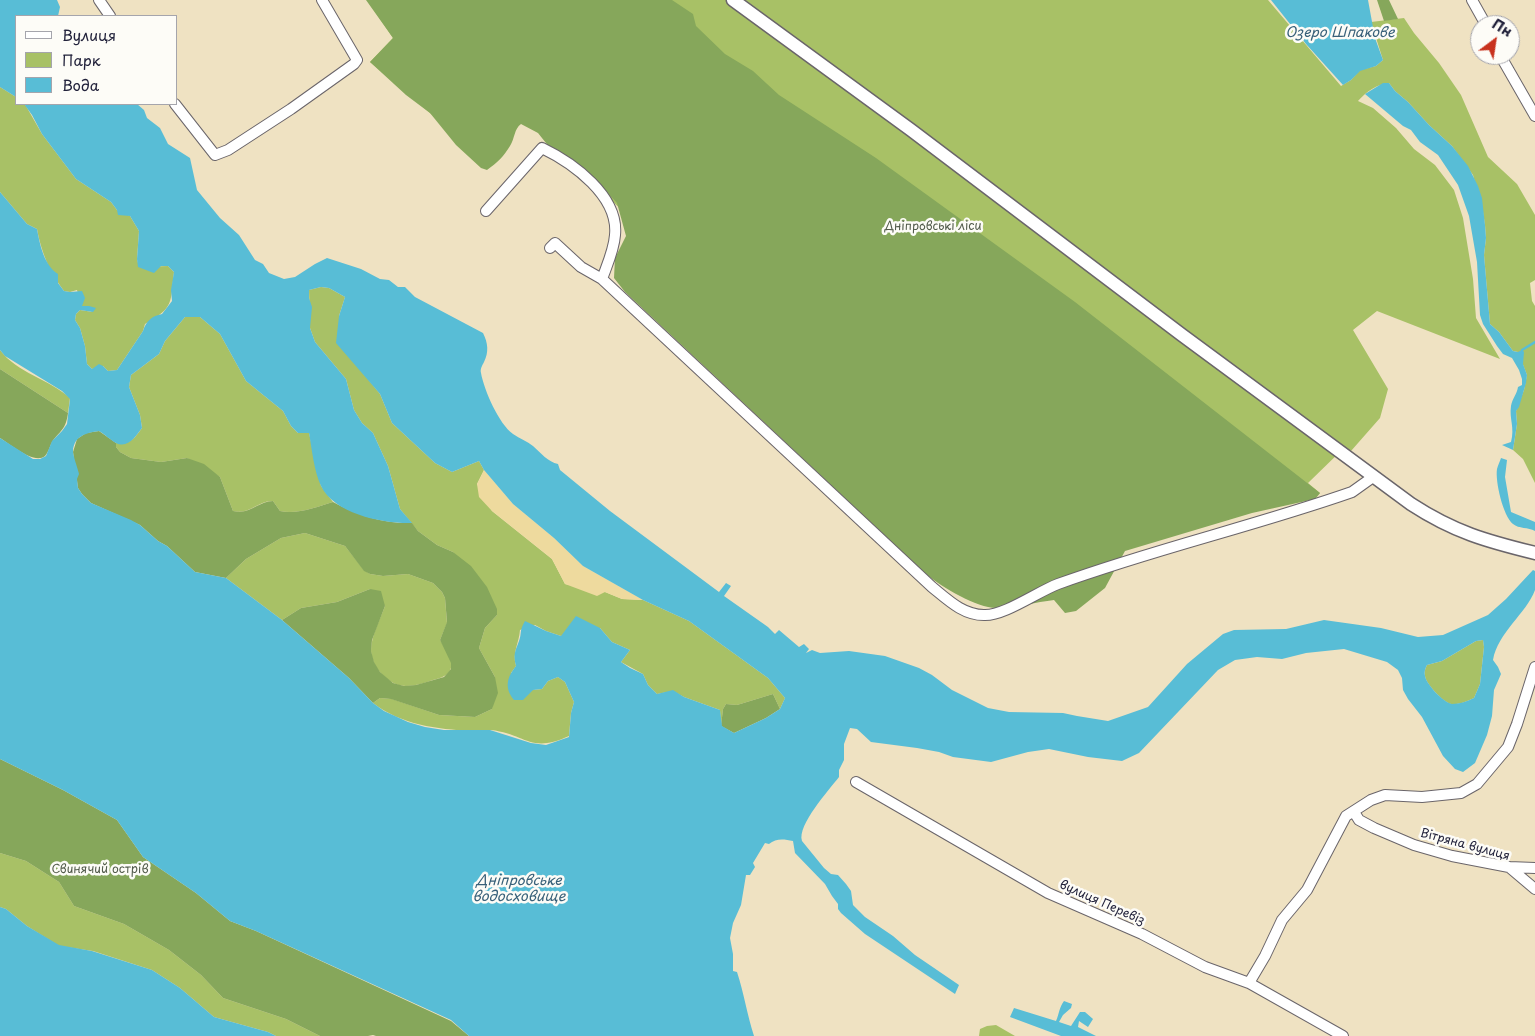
<!DOCTYPE html>
<meta charset="utf-8">
<style>
body{margin:0}
#map{position:relative;width:1535px;height:1036px;overflow:hidden;background:#efe2c2;font-family:"Playpen Sans",sans-serif}
canvas{display:block}
.legend{position:absolute;left:15px;top:15px;width:162px;height:90px;box-sizing:border-box;background:#fdfcf7;border:1px solid #a5a5ac;margin:0;padding:6px 9px;list-style:none;font-size:15px;color:#22223b}
.legend li{display:flex;align-items:center;gap:10px;height:25px}
.legend b{width:25px;border:1px solid #a5a5ac}
.north{position:absolute;left:1470px;top:15px;width:50px;height:50px;box-sizing:border-box;background:#fdfcf7;border:1px solid #a5a5ac;border-radius:50%;rotate:31deg;font-size:14px;font-weight:700;line-height:20px;text-align:center;color:#22223b}
.north::after{content:'';display:block;margin:auto;width:18px;height:22px;background:#c8321e;clip-path:polygon(50% 0,100% 100%,50% 72%,0 100%)}
</style>
<div id="map">
<canvas width="1535" height="1036"></canvas>
<ul class="legend">
<li><b style="height:6px;background:#fff"></b>Вулиця</li>
<li><b style="height:14px;background:#a8c166"></b>Парк</li>
<li><b style="height:14px;background:#58bdd6"></b>Вода</li>
</ul>
<div class="north">Пн</div>
</div>
<script>
const context = document.querySelector('canvas').getContext('2d');
context.lineJoin = 'round';
function paint(path, color) { context.fillStyle = color; context.fill(path, 'evenodd'); }
function strokePath(path, color, width, dash) { context.strokeStyle = color; context.lineWidth = width; context.lineCap = dash ? 'butt' : 'round'; context.setLineDash(dash || []); context.stroke(path); }
function label(font, color, halo, rows, align = 'center') {
  context.font = font + ' "Playpen Sans",sans-serif'; context.lineWidth = 5; context.setLineDash([]); context.textBaseline = 'middle'; context.strokeStyle = halo; context.fillStyle = color; for (const [text, x, y, turn = 0] of rows) {
    context.save(); context.translate(x, y); context.rotate((+turn || 0) * Math.PI / 180); context.textAlign = isNaN(turn) ? turn : align; if (halo) context.strokeText(text, 0, 0); context.fillText(text, 0, 0); context.restore();
  }
}
paint(new Path2D(`
 M367,0H1268L1341,86L1351,80L1360,70L1376,66L1383,60L1371,22L1404,18L1414,33L1439,63L1461,95L1488,157L1517,184L1535,215V280L1530,283L1532,301L1535,306V483L1523,459L1513,450L1517,424L1516,411L1524,390L1527,375L1518,352L1513,351L1499,332L1490,324L1484,255L1486,238L1485,225L1483,212L1473,175L1452,146L1429,125L1408,102L1395,91L1389,83C1377,84 1366,92 1358,101L1373,108L1396,128L1414,149L1435,165L1454,190L1463,218L1473,279L1476,318L1500,359L1377,311L1353,330L1388,389L1380,418L1351,451L1345,447L1308,483L1320,493L1315,499L628,216L522,116L484,159L370,62L393,38Z
 M0,87L16,97V104H24L26,106L42,134L76,179L111,202L117,210L130,216L139,231L137,259L139,267L168,266L174,272C170,303 175,307 145,324L143,331L117,370L108,371L103,366L92,369L87,364L85,346L80,328L75,320L76,314L80,310L93,312L82,307L77,290L70,292L64,291C50,273 41,252 37,229L27,224L0,192Z
 M321,287L329,288L345,297L339,316L363,373L380,394L392,423L435,463L452,472L479,461L484,470L477,484L492,511L552,559L565,584L605,592L622,599L643,600L689,621L768,678L785,698L780,709L773,694L737,705L726,704L723,709L721,726L720,710L684,697L673,691L657,694L648,685L643,674L621,662L630,650L612,642L600,628L561,636L546,631L535,625L520,630C519,644 512,652 516,666L511,673L533,690L542,689L548,681L558,677L565,682L574,702L571,713L569,736C530,754 526,734 491,730C485,730 478,731 472,731C436,729 402,725 373,703L380,698L392,699L439,715L475,717L492,709L495,677L479,648L485,628L497,615L453,552L437,545L418,531L400,509L388,466L373,433L362,423L354,410L346,379L315,342L310,328L309,290Z
 M185,317H200L220,334L246,381L283,411L291,426L298,433H309L321,486L333,502C317,507 296,515 280,511L273,501C258,500 251,515 233,511L220,477L187,458L161,462L131,458L120,452L116,447V443C131,444 134,439 142,428L140,415L129,387L131,375L159,354L165,341Z
 M0,350C17,373 49,379 70,398L68,413L0,369Z
 M305,533L345,546L364,570L370,574L383,576L408,574L433,583L442,592L445,598L447,623L440,640C444,646 454,661 451,668C449,676 440,678 433,680C424,683 415,686 406,686C389,686 372,668 371,651C371,636 380,620 385,606L370,589L337,602L301,608L282,620L226,578L246,559L281,538Z
 M1483,640L1484,647L1480,684L1474,698C1468,701 1459,705 1451,704C1443,702 1426,684 1425,676C1424,672 1425,669 1427,665L1442,661L1476,641Z
 M0,853L26,861L59,882L74,906L124,924L169,950L201,975L223,998L286,1019L320,1036H276L268,1032L214,1017L180,988L152,970L93,951L59,946L27,926L6,909L0,907Z
 M996,1025L1015,1036H979L980,1029L987,1026Z`), '#a8c166');
paint(new Path2D(`
 M366,0H672L693,14L696,26L725,54L753,71L779,95L876,158L1075,302L1320,493L1315,499L1252,513L1125,551L1105,588L1076,611L1065,613L1054,600C1037,602 1013,608 996,608C977,608 942,587 927,575L625,292L614,278L615,258L626,236L617,203L600,185L550,148L538,133L521,124C514,129 515,138 510,146C504,156 497,163 487,170L481,168L456,145L430,113L406,95L370,62L393,38Z
 M1377,0H1389L1398,19L1384,21Z
 M0,369L68,413C66,427 63,429 54,439C50,444 49,452 45,456C34,465 10,444 0,438Z
 M99,431L116,443V447L120,452L131,458L161,462L187,458L204,464L220,477L233,511C251,515 258,501 273,501L280,511C296,515 317,507 333,502C357,515 384,524 412,523L418,531L437,545L453,552L471,566L487,587L497,609V615L485,628L479,648L495,677L498,693L492,709L475,717L439,715L391,699L380,698L373,703L349,678L282,620L301,608L337,602L370,589L381,591L385,606L372,640L371,651L374,662L380,672L393,683L404,686L416,685L444,677L451,669V663L440,640L447,622L445,598L442,592L433,583L408,574L383,576L370,574L364,571L345,546L305,533L281,538L246,559L226,578L195,572L167,546L158,541L140,525L91,503L82,494L78,488L73,452L77,439L86,433Z
 M773,694L780,709L766,718L734,733L721,726L723,709L726,704L737,705Z
 M0,759L63,790L117,820L143,857L196,893L230,921L256,931L451,1021L469,1036H376L373,1035L368,1036H320L286,1019L223,998L201,975L169,950L124,924L74,906L59,882L26,861L0,853Z`), '#86a75b');
paint(new Path2D(`
 M484,470L513,504L554,538L583,566L643,600L622,599L605,592L597,596L565,584L552,559L492,511L479,497L477,484Z`), '#eeda9e');
paint(new Path2D(`
 M0,0H57L60,7L58,16H16V97L0,87Z
 M1271,0H1368L1375,38L1383,60L1376,66L1360,71L1351,80L1343,85L1306,44Z
 M1383,83H1389L1395,91L1408,102L1429,125L1452,146L1468,166L1478,186L1482,198L1485,225L1486,238L1484,255L1490,324L1499,332L1513,351L1518,352L1522,350L1524,352L1523,364L1527,375L1526,383L1519,407L1516,411L1517,424L1513,450L1502,445L1511,442C1515,427 1509,419 1511,406C1512,399 1517,394 1518,387L1522,385V379L1519,370L1512,358L1503,354L1497,346L1483,324L1480,315L1477,262L1469,216L1458,185L1438,155L1420,142L1411,130L1403,126L1365,94Z
 M24,104H137L144,110L147,118L160,128L168,144L190,158L197,190L220,218L239,235L255,260L263,264L269,273L284,279L295,277L315,264L327,258L361,269L380,279L389,280L398,287H405L415,297L483,333C488,343 489,352 484,362C482,366 480,369 481,373C484,390 499,424 513,434C520,439 527,441 533,446C541,453 548,462 558,464L560,470L610,511L719,592L726,583L731,586L724,596L768,627L775,634L779,630L799,647L804,644L809,649L806,653L812,650L820,653L849,651L885,656L919,668L932,675L952,690L988,708L1009,712L1063,713L1077,716L1108,721L1148,707L1187,664L1223,634L1234,630L1286,629L1324,620L1381,628L1418,637L1443,635L1488,615L1506,599L1533,570L1535,571C1535,577 1535,585 1535,590C1526,614 1498,632 1493,660L1498,667L1501,674L1494,690L1492,716L1487,735L1475,763L1463,772L1455,769L1443,756L1422,717L1408,699L1403,690L1402,678L1398,670L1387,662L1344,649L1306,653L1282,659L1257,657L1235,660L1218,670L1139,753L1122,761L1088,757L1049,749L1028,752L991,762L953,757L939,752L917,748L871,742L857,729L850,728L844,744V760L839,770V777C829,790 797,825 802,841L824,868L831,874L838,875L846,884L851,891L853,905L865,917L893,936L915,955L959,985L955,994L865,934L841,913L838,909V904L832,896L825,884L795,853L793,841C784,839 776,838 769,844L765,843L753,863L755,867L750,875H746L741,905L733,923L730,938L733,954V971L737,972C744,993 747,1015 754,1036H469L451,1020L256,931L230,921L196,893L143,857L117,820L63,790L0,759V438L33,459H40L46,456L52,441L62,431L67,424L70,399L62,391L5,356L0,350V192L27,224L37,229C40,245 44,265 58,274V283L64,291L70,292L82,291L85,298L82,306H89L96,308L93,312L80,310L76,314L75,320L80,328L85,346L87,364L92,369L99,364L103,366L108,371L117,370L143,331C146,321 152,316 162,314L172,301L171,290L174,272L168,266H161L154,273L138,267L137,259L139,231L130,216L118,215L117,210L111,202L76,179L42,134L32,115ZM321,287L329,288L345,297L339,316L336,343L380,394L392,423L435,463L452,472L479,461L484,470L513,504L554,538L583,566L643,600L689,621L768,678L785,698L780,709L766,718L734,733L722,726L720,710L684,697L673,690L657,694L648,685L643,674L630,668L621,662L630,650L612,642L600,628L576,616L561,636L546,631L525,621C519,631 522,633 519,641C515,652 513,654 516,666C507,677 504,688 514,700H523L533,690L542,689L548,681L558,677L565,682L574,702L571,713L569,737L546,745L531,743L490,730H444L425,727L408,722L384,711L373,703L349,678L282,620L226,578L195,572L167,546L158,541L140,525L131,520L91,503L82,494L78,488L77,479L79,474C78,469 73,456 73,451C74,436 86,433 99,431C104,434 112,441 116,443C128,449 136,436 142,428L140,415L129,387L131,375L159,354L165,341L185,317H200L220,334L246,381L283,411L291,426L298,433H309C312,450 314,471 321,486C334,514 384,524 412,523L400,509L388,466L373,433L362,423L354,410L346,379L315,342L310,328L312,307L309,298V290ZM1483,640L1484,647L1480,684L1474,698C1468,701 1459,704 1452,704C1444,703 1426,684 1425,676C1424,672 1425,669 1427,665L1442,661L1476,641Z
 M1501,458L1507,460L1505,477L1511,512L1535,522V531C1528,527 1519,529 1513,524C1503,516 1495,481 1497,469C1498,465 1500,461 1501,458Z
 M0,907L6,909L27,926L59,945L92,951L152,970L180,988L214,1017L268,1032L276,1036H0Z
 M1064,1001L1072,1004L1071,1008L1063,1015L1059,1022L1071,1026L1080,1012H1085L1093,1019L1088,1027L1079,1021L1078,1027L1096,1036H1061L1010,1017L1014,1008L1056,1021C1059,1014 1059,1008 1064,1001Z`), '#58bdd6');
strokePath(new Path2D(`
 M1522,350L1535,342`), '#58bdd6', 2.5);
const minor = new Path2D(`
 M99,0L110,16
 M1472,0L1486,25
 M1500,55L1535,116
 M175,104L215,155L228,150L291,109L354,64L357,60L322,0
 M486,211L542,148C573,163 619,196 615,235C614,250 607,265 602,279
 M550,248L555,243L581,267L602,279L932,587C948,600 963,615 984,615C1004,616 1037,592 1058,584C1154,549 1255,526 1352,492L1373,477
 M856,782L1048,893L1142,934L1205,967L1249,983L1343,1036
 M1354,812L1359,820L1374,828L1414,845L1452,856L1509,867L1535,889
 M1509,867L1535,868
 M1249,983L1265,956L1282,920L1307,890L1346,816L1371,800L1385,795L1422,797L1461,793L1477,784L1508,747L1517,724L1535,667`);
const major = new Path2D(`
 M733,0L911,130L1182,335L1411,504C1454,532 1486,541 1535,553`);
strokePath(minor, '#6a656a', 12);
strokePath(major, '#6a656a', 15);
strokePath(minor, '#fff', 10);
strokePath(major, '#fff', 12);
label('12px', '#515a4a', '#fdfcf7', [
 ["Дніпровські ліси",933,227],
 ["Свинячий острів",100,870]
]);
label('12px', '#22223b', '#fdfcf7', [
 ["Вітряна вулиця",1465,845,15],
 ["вулиця Перевіз",1102,903,24]
]);
label('italic 14px', '#386079', '#fdfcf7', [
 ["Озеро Шпакове",1340,33],
 ["Дніпровське",519,881],
 ["водосховище",519,897]
]);
</script>
